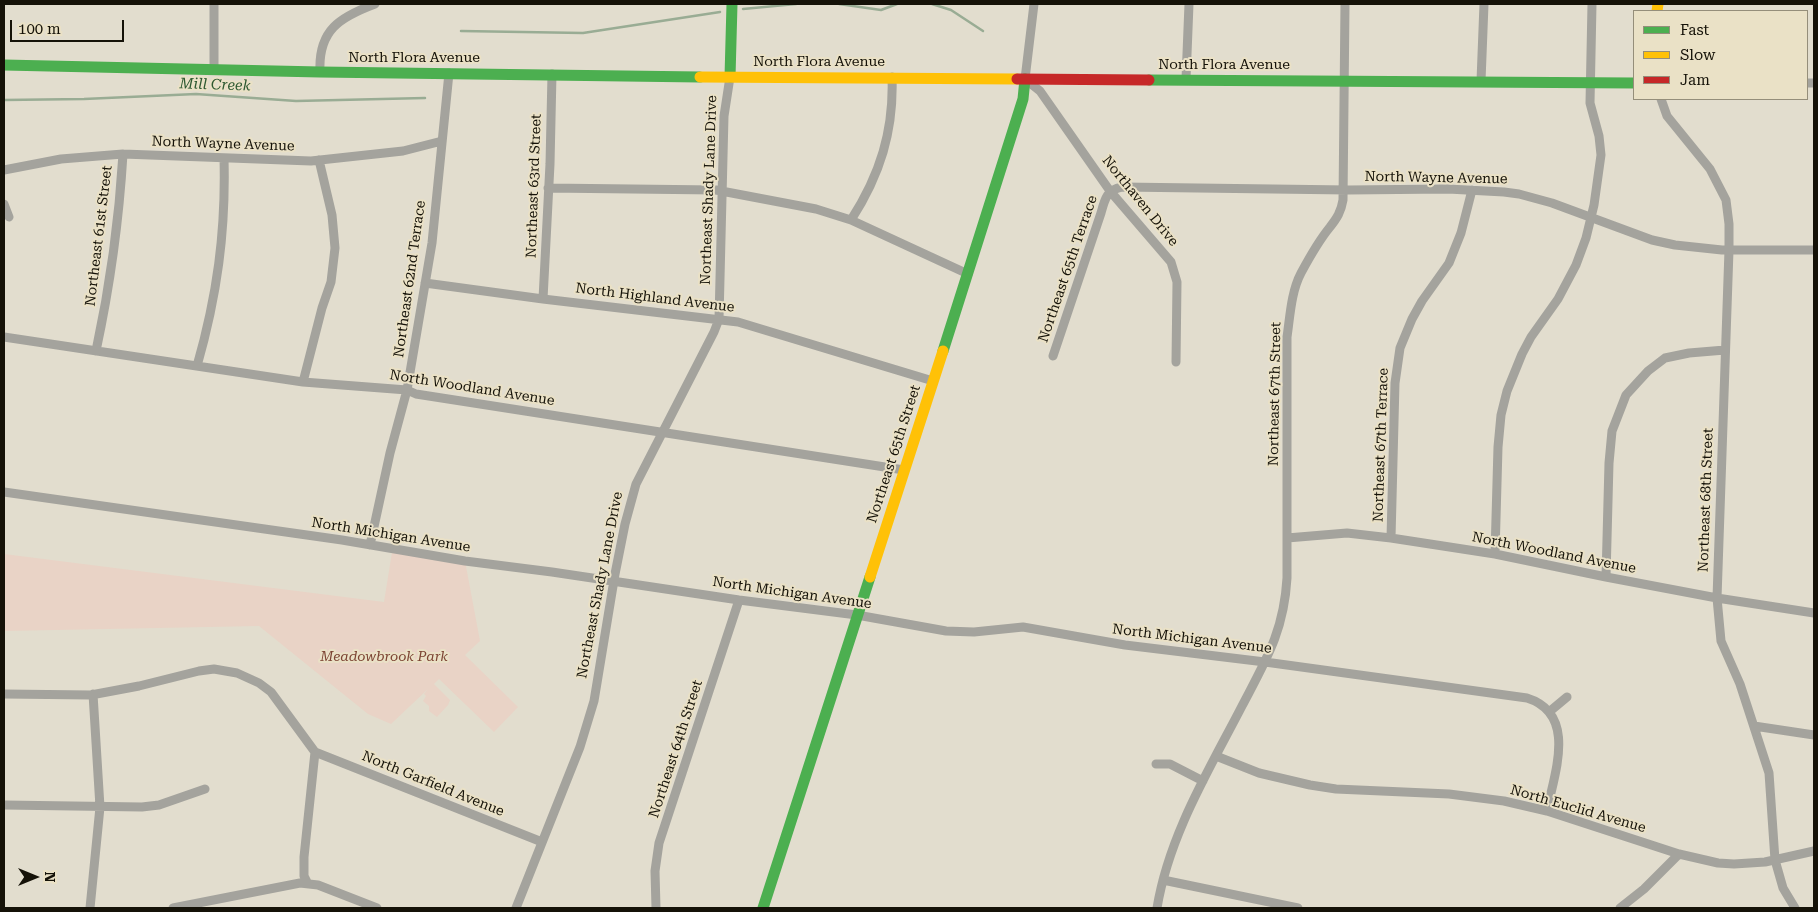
<!DOCTYPE html>
<style>
body{margin:0}
#map{position:relative;width:1818px;height:912px;overflow:hidden;background:#e2ddce;font-family:"Roboto Serif",serif}
canvas{display:block}
.frame{position:absolute;inset:0;border:5px solid #151208;pointer-events:none}
.legend{position:absolute;left:1633px;top:10px;width:175px;height:90px;box-sizing:border-box;background:#eae1c6;border:1px solid #958e7a;margin:0;padding:6px 9px;list-style:none;font-size:15px;color:#151208}
.legend li{display:flex;align-items:center;gap:10px;height:25px}
.legend b{width:25px;border:1px solid #958e7a}
.north{position:absolute;left:10px;top:852px;width:50px;height:50px;-webkit-text-stroke:4px #eae1c6;paint-order:stroke;rotate:90deg;font-size:14px;font-weight:700;line-height:20px;text-align:center;color:#151208}
.north::after{content:'';display:block;margin:auto;width:18px;height:22px;background:#151208;clip-path:polygon(50% 0,100% 100%,50% 72%,0 100%)}
.scale{position:absolute;left:10px;top:20px;width:114px;height:22px;box-sizing:border-box;border:2px solid #151208;border-top:0;padding-left:6px;font-size:15px;line-height:18px;white-space:nowrap;color:#151208;-webkit-text-stroke:4px #eae1c6;paint-order:stroke}
</style>
<div id="map">
<canvas width="1818" height="912"></canvas>
<div class="frame"></div>
<ul class="legend">
<li><b style="height:6px;background:#4caf50"></b>Fast</li>
<li><b style="height:6px;background:#ffc107"></b>Slow</li>
<li><b style="height:6px;background:#c62828"></b>Jam</li>
</ul>
<div class="north">N</div>
<div class="scale">100 m</div>
</div>
<script>
const context = document.querySelector('canvas').getContext('2d');
context.lineJoin = 'round';
function paint(path, color) { context.fillStyle = color; context.fill(path, 'evenodd'); }
function strokePath(path, color, width, dash) { context.strokeStyle = color; context.lineWidth = width; context.lineCap = dash ? 'butt' : 'round'; context.setLineDash(dash || []); context.stroke(path); }
function label(font, color, halo, rows, align = 'center') {
  context.font = font + ' "Roboto Serif",serif'; context.lineWidth = 4; context.setLineDash([]); context.textBaseline = 'middle'; context.strokeStyle = halo; context.fillStyle = color; for (const [text, x, y, turn = 0] of rows) {
    context.save(); context.translate(x, y); context.rotate((+turn || 0) * Math.PI / 180); context.textAlign = isNaN(turn) ? turn : align; if (halo) context.strokeText(text, 0, 0); context.fillText(text, 0, 0); context.restore();
  }
}
paint(new Path2D(`
 M393,546L465,561L480,641L465,655L518,707L494,732L439,679L434,684L450,700L448,705L437,717L429,711V706L423,701L426,696L424,694L428,689L391,724L368,714L259,626L4,631V554L384,602Z`), '#e9d3c6');
strokePath(new Path2D(`
 M839,4L881,10L897,4
 M932,4L951,10L983,31
 M743,9L796,4
 M461,31L583,33L720,12
 M4,100L84,99L196,94L296,101L425,98`), '#99ac94', 2.5);
strokePath(new Path2D(`
 M1034,4L1025,79L1040,91L1110,191L1171,262L1177,282L1176,362
 M214,70V4
 M320,72C318,30 340,17 375,4
 M1186,79L1189,4
 M1481,81L1484,4
 M1807,83H1814
 M1661,99L1667,116L1710,169L1726,200L1729,224V250L1717,598L1721,641L1740,684L1769,773L1775,860L1783,888L1795,908
 M4,170L61,159L123,154L311,161L403,151L442,141
 M548,188L716,190L816,209L851,220L968,274
 M4,204L9,217
 M851,220C880,175 894,131 892,77
 M425,283L543,299L738,322L933,381
 M543,299L550,164L552,74
 M4,337L303,382L407,390L416,394L904,470
 M96,351C110,286 119,221 123,154
 M1053,356L1101,213C1105,198 1107,190 1122,187L1348,190L1448,189L1504,192L1519,194L1552,203L1652,240L1675,245L1722,250H1814
 M197,366C217,296 226,232 224,158
 M303,382L322,308L331,282L335,248L332,215L319,160
 M4,492L342,540L465,561L552,572L739,600L857,615L946,631L974,632L1023,627L1125,645L1265,662L1527,698C1578,714 1554,774 1547,811
 M1287,538L1347,533L1391,538L1495,554L1606,577L1717,598L1814,613
 M1391,538L1395,383L1400,348L1412,319L1422,301L1449,263L1461,233L1472,190
 M370,545L390,453L407,390L432,243L449,73
 M1495,554L1498,447L1501,415L1507,391L1522,354L1531,337L1558,299L1576,265L1586,238L1594,205L1601,155L1599,136L1590,103L1592,4
 M1606,577L1609,463L1612,431L1626,395L1648,371L1665,358L1689,353L1725,350
 M4,694L91,695L139,686L199,671L214,669L237,673L259,683L271,692L315,752L542,842
 M1549,712L1567,697
 M1754,726L1814,735
 M1216,756L1259,773L1310,785L1336,789L1449,794L1504,801L1547,811L1679,854L1718,863L1734,864L1765,862L1814,851
 M1156,764H1170L1203,781
 M4,805L142,807L159,805L205,789
 M1163,880L1298,908
 M308,884L304,876V857L315,752
 M90,908L100,807L93,694
 M173,908L300,883L318,885L377,908
 M516,908L580,747L594,701L615,574L625,524L636,484L714,332L719,319L724,116L730,77
 M656,908L655,871L659,843L739,600
 M1157,908C1169,835 1209,770 1242,706C1266,660 1284,631 1287,578V337C1290,317 1291,292 1301,273C1308,260 1321,238 1330,227C1337,218 1341,212 1343,200L1345,4
 M1620,908L1644,889L1679,854`), '#a4a39d', 9);
strokePath(new Path2D(`
 M4,65L320,72L700,77
 M730,77L732,4
 M1149,80L1634,83
 M943,351L1023,99L1025,79
 M763,908L870,577`), '#4caf50', 11);
strokePath(new Path2D(`
 M1657,11L1658,4
 M700,77L1017,79
 M870,577L943,351`), '#ffc107', 11);
strokePath(new Path2D(`
 M1017,79L1149,80`), '#c62828', 11);
label('14px', '#151208', '#eae1c6', [
 ["North Flora Avenue",414,58],
 ["North Flora Avenue",819,62],
 ["North Flora Avenue",1224,65],
 ["North Wayne Avenue",223,144,2],
 ["North Wayne Avenue",1436,178,1],
 ["Northeast 63rd Street",534,186,-88],
 ["Northeast Shady Lane Drive",709,190,-88],
 ["Northaven Drive",1140,201,51],
 ["Northeast 61st Street",99,236,-83],
 ["Northeast 65th Terrace",1068,269,-71],
 ["Northeast 62nd Terrace",410,279,-82],
 ["North Highland Avenue",655,298,7],
 ["North Woodland Avenue",472,388,9],
 ["Northeast 67th Street",1275,394,-89],
 ["Northeast 67th Terrace",1381,445,-88],
 ["Northeast 65th Street",894,454,-72],
 ["Northeast 68th Street",1706,500,-88],
 ["North Michigan Avenue",391,535,9],
 ["North Woodland Avenue",1554,553,11],
 ["Northeast Shady Lane Drive",600,585,-79],
 ["North Michigan Avenue",792,593,8],
 ["North Michigan Avenue",1192,639,7],
 ["Northeast 64th Street",676,749,-72],
 ["North Garfield Avenue",433,784,22],
 ["North Euclid Avenue",1578,809,16]
]);
label('italic 14px', '#7c4433', '#eae1c6', [
 ["Meadowbrook Park",384,657]
]);
label('italic 15px', '#2d5931', '#eae1c6', [
 ["Mill Creek",215,85,2]
]);
</script>
